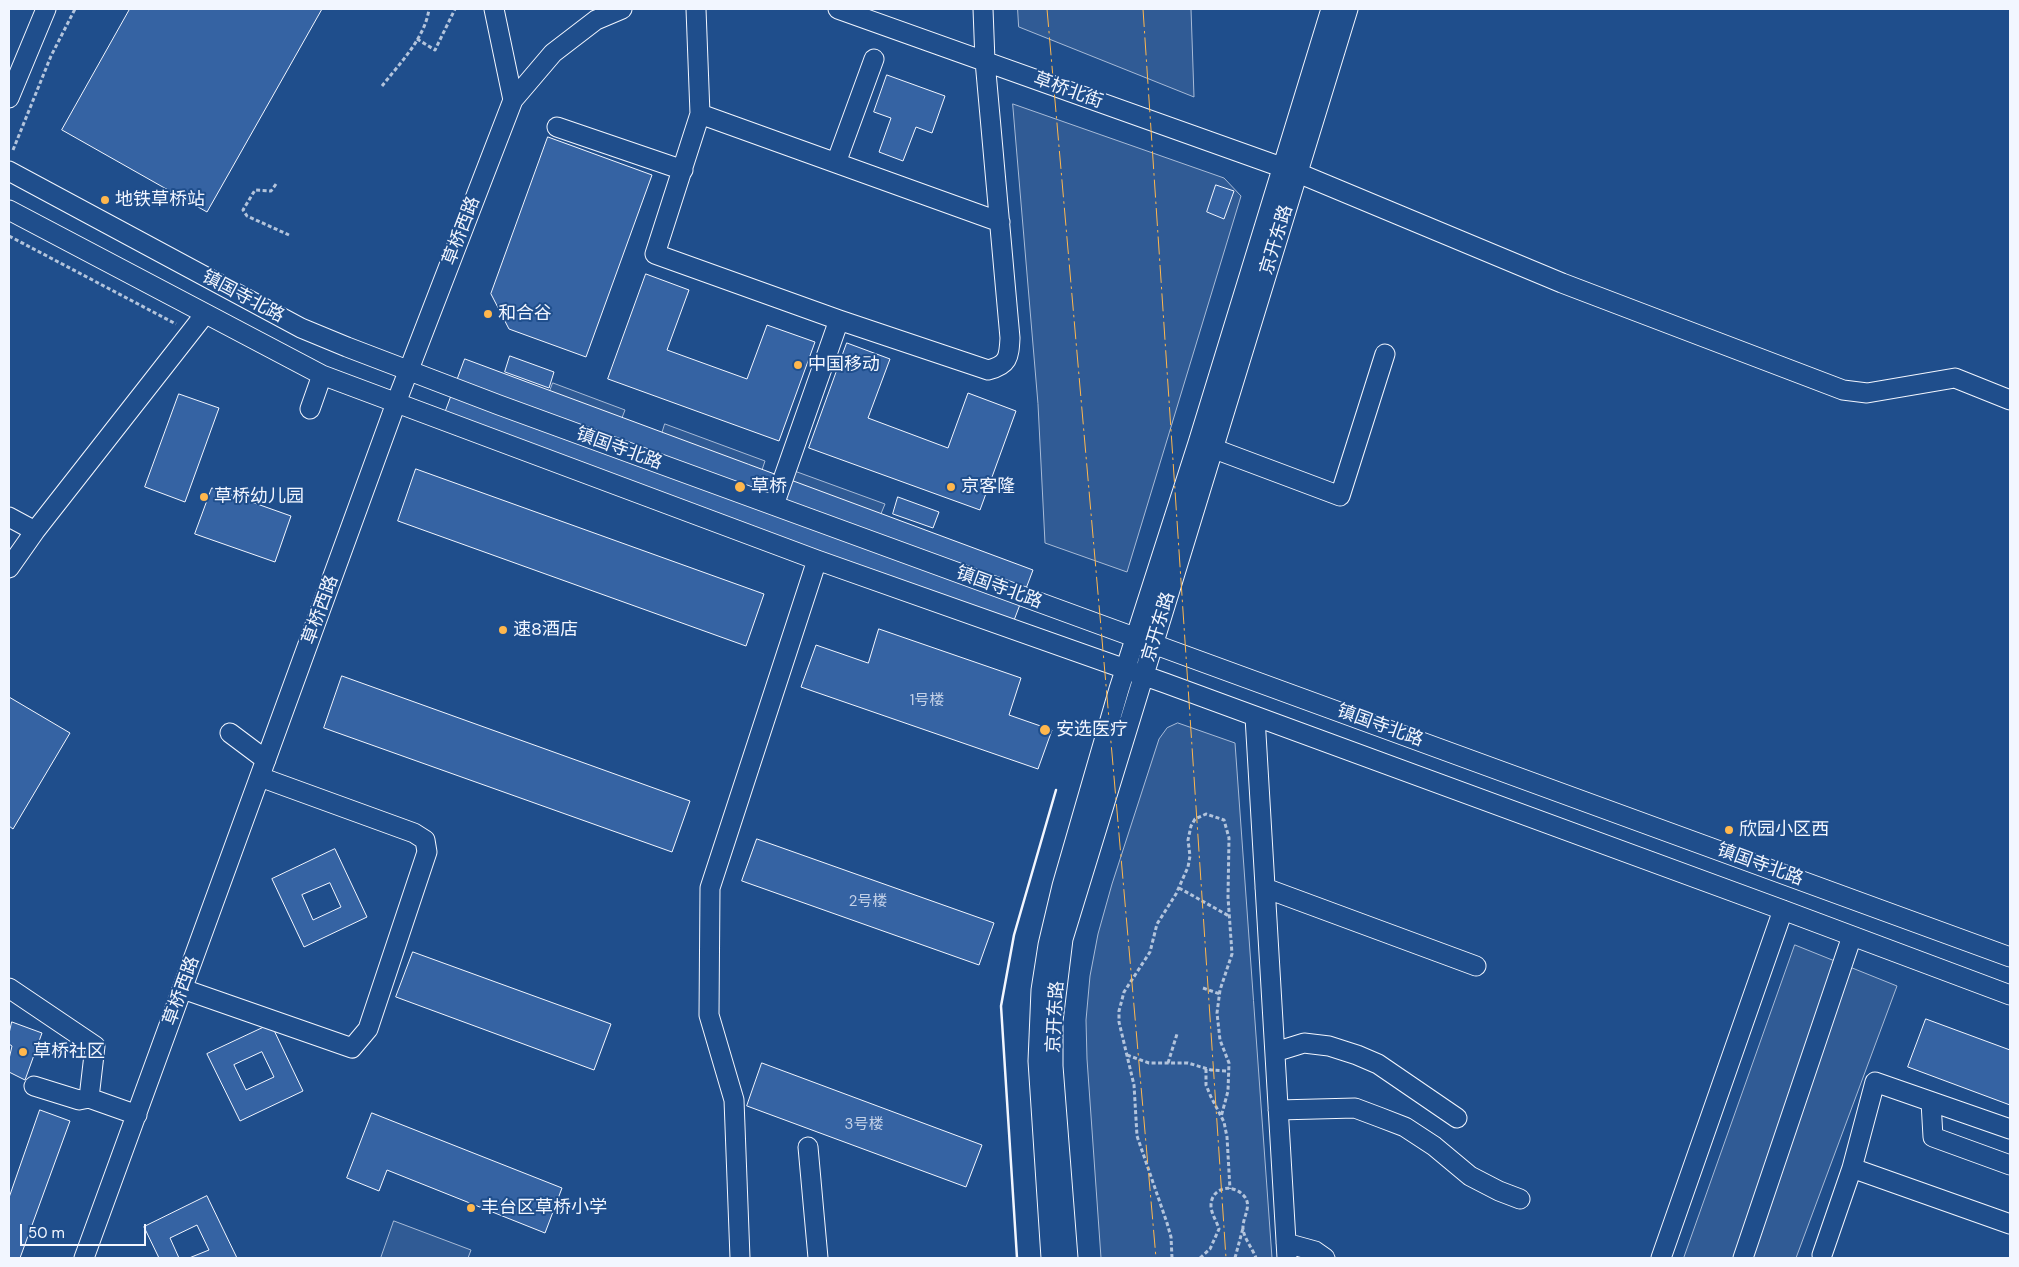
<!DOCTYPE html>
<meta charset="utf-8">
<style>
body{margin:0}
#map{position:relative;width:2019px;height:1267px;overflow:hidden;background:#1f4e8c;font-family:"DM Sans",sans-serif}
canvas{display:block}
.frame{position:absolute;inset:0;border:10px solid #f2f6ff;pointer-events:none}
.scale{position:absolute;left:20px;top:1224px;width:126px;height:22px;box-sizing:border-box;border:2px solid #f2f6ff;border-top:0;padding-left:6px;font-size:15px;line-height:18px;white-space:nowrap;color:#f2f6ff;-webkit-text-stroke:4px #1f4e8c;paint-order:stroke}
</style>
<div id="map">
<canvas width="2019" height="1267"></canvas>
<div class="frame"></div>
<div class="scale">50 m</div>
</div>
<script>
const context = document.querySelector('canvas').getContext('2d');
context.lineJoin = 'round';
function paint(path, color) { context.fillStyle = color; context.fill(path, 'evenodd'); }
function strokePath(path, color, width, dash) { context.strokeStyle = color; context.lineWidth = width; context.lineCap = dash ? 'butt' : 'round'; context.setLineDash(dash || []); context.stroke(path); }
function label(font, color, halo, rows, align = 'center') {
  context.font = font + ' "DM Sans","Noto Sans SC",sans-serif'; context.lineWidth = 4; context.setLineDash([]); context.textBaseline = 'middle'; context.strokeStyle = halo; context.fillStyle = color; for (const [text, x, y, turn = 0] of rows) {
    context.save(); context.translate(x, y); context.rotate((+turn || 0) * Math.PI / 180); context.textAlign = isNaN(turn) ? turn : align; if (halo) context.strokeText(text, 0, 0); context.fillText(text, 0, 0); context.restore();
  }
}
const built = new Path2D(`
 M1018,9H1191L1194,97L1019,27Z
 M1013,104L1224,178L1241,196L1127,572L1045,543L1038,404Z
 M553,383L625,410L620,423L548,396Z
 M665,424L765,461L761,473L661,437Z
 M789,469L885,504L880,516L784,482Z
 M1178,723L1235,743L1272,1258H1101L1087,1059L1086,1020L1090,976L1098,934L1112,884L1159,739L1167,728Z
 M1795,945L1897,986L1796,1258H1684Z
 M394,1221L471,1250L468,1258H381Z`);
paint(built, '#305b95');
strokePath(built, '#a8bbd7', 1);
const building = new Path2D(`
 M130,9H322L207,212L62,130Z
 M887,75L945,96L932,133L916,127L903,161L879,152L891,118L874,112Z
 M548,137L652,175L586,357L509,329L491,294Z
 M1216,185L1234,191L1224,219L1207,212Z
 M646,274L689,290L667,350L747,379L767,325L815,342L779,441L608,379Z
 M847,343L890,359L868,418L948,448L968,393L1016,411L980,510L809,448Z
 M510,356L554,372L549,388L505,372Z
 M465,359L1033,570L1013,623L445,413Z
 M179,394L219,408L185,502L145,487Z
 M416,469L764,594L746,646L398,521Z
 M212,488L291,516L275,562L195,534Z
 M898,497L939,512L933,528L893,514Z
 M879,629L1021,678L1009,715L1052,730L1038,769L801,687L816,645L868,663Z
 M342,676L690,801L672,852L324,728Z
 M9,697L70,733L13,829L9,826Z
 M757,839L994,923L979,965L742,881Z
 M335,849L367,917L304,947L272,879ZM330,883L341,907L313,920L302,895Z
 M413,952L611,1024L594,1070L396,997Z
 M1926,1019L2010,1050V1105L1908,1067Z
 M12,1022L42,1033L25,1080L9,1072V1059L12,1046L9,1044V1034Z
 M271,1024L303,1091L240,1121L207,1054ZM262,1052L274,1077L246,1090L234,1065Z
 M762,1063L982,1145L966,1187L747,1106Z
 M40,1110L70,1121L20,1258H9V1198Z
 M372,1113L562,1188L545,1233L387,1170L379,1191L347,1178Z
 M207,1196L237,1258H189L209,1250L197,1225L170,1238L179,1258H159L144,1227Z`);
paint(building, '#3563a3');
strokePath(building, '#f2f6ff', 1);
const minor = new Path2D(`
 M494,9L513,100
 M696,9L700,114L655,254L839,320L988,370C1008,365 1009,358 1010,338L985,61L983,9
 M838,9L1298,173L1562,283L1843,390L1867,393L1955,378L2010,400
 M9,98L46,9
 M700,114L1000,222
 M557,127L683,170
 M836,163L874,59
 M9,171L301,328L347,347L499,405L2010,957
 M9,210L322,375L817,560L1165,683L1783,910L2010,995
 M310,409L322,375
 M1204,445L1340,496L1385,354
 M774,505L839,320
 M9,517L35,531L205,314
 M9,568L35,531
 M1255,717L1287,1258
 M230,733L266,760
 M1265,888L1476,966
 M9,988L95,1046L89,1098L137,1115
 M183,989L352,1048L368,1029L427,852L425,840L414,833L260,777
 M1275,1052L1304,1043L1329,1046L1357,1055L1378,1064L1457,1118
 M34,1086L79,1100L89,1098
 M1931,1102L1933,1137L2010,1165
 M1278,1110L1355,1108L1379,1117L1405,1127L1434,1146L1470,1176L1499,1191L1520,1199
 M808,1147L818,1258
 M1852,1168L1875,1082L2010,1129
 M1286,1243L1315,1251L1325,1258
 M1822,1255L1852,1168L2010,1224
 M84,1258L396,403L513,100L553,53L596,20L622,9
 M740,1258L734,1100L709,1015L710,888L817,560
 M1051,1258L1038,1061L1041,990L1048,945L1062,886L1119,689L1198,443L1331,9
 M1068,1258L1053,1066V1021L1063,939L1348,9
 M1661,1258L1783,910
 M1743,1258L1852,936`);
strokePath(minor, '#f2f6ff', 21);
strokePath(new Path2D(`
 M417,39L435,50L455,9
 M382,86C400,63 425,38 429,9
 M13,150L51,56L75,9
 M276,184L271,191L255,190L243,210L247,216L289,235
 M9,236L176,324
 M1179,888L1229,916
 M1203,988L1220,994
 M1127,1055L1149,1063H1188L1211,1070L1228,1071
 M1168,1063L1177,1034
 M1206,1069V1085L1211,1097L1224,1122L1227,1137L1230,1189
 M1172,1258L1171,1237L1167,1223L1137,1136L1134,1085L1119,1022V1011L1124,992L1150,952L1157,924L1176,894L1188,867L1190,856L1188,840L1191,826L1195,819L1206,814L1224,820L1229,838L1228,897L1232,954L1220,990L1217,1013L1220,1040L1229,1063L1228,1091L1221,1117
 M1200,1258L1210,1249L1219,1229C1217,1222 1212,1215 1211,1207C1210,1188 1232,1182 1244,1196C1252,1205 1244,1215 1243,1226C1242,1236 1253,1249 1256,1258
 M1235,1258L1243,1228`), '#b3c4dc', 3, [4, 2.5]);
strokePath(minor, '#1f4e8c', 19);
strokePath(new Path2D(`
 M1017,1258L1001,1006L1014,935L1056,790`), '#f2f6ff', 2.5);
strokePath(new Path2D(`
 M1047,9L1156,1258
 M1143,9L1226,1258`), '#ffb74d', 1, [18, 4, 2.5, 4]);
for (const [x, y, r, color] of [
 [105,200,5,"#ffb74d"],
 [488,314,5,"#ffb74d"],
 [798,365,5,"#ffb74d"],
 [740,487,6,"#ffb74d"],
 [951,487,5,"#ffb74d"],
 [204,497,5,"#ffb74d"],
 [503,630,5,"#ffb74d"],
 [1045,730,6,"#ffb74d"],
 [1729,830,5,"#ffb74d"],
 [23,1052,5,"#ffb74d"],
 [471,1208,5,"#ffb74d"]
]) { const dot = new Path2D(); dot.arc(x, y, r, 0, 2 * Math.PI); context.fillStyle = color; context.fill(dot); strokePath(dot, '#1f4e8c', 2); }
label('15px', '#c3d1e8', null, [
 ["1号楼",927,701],
 ["2号楼",868,902],
 ["3号楼",864,1125]
]);
label('18px', '#f2f6ff', '#1f4e8c', [
 ["草桥北街",1068,91,20],
 ["草桥西路",462,231,-69],
 ["京开东路",1277,240,-73],
 ["镇国寺北路",243,297,28],
 ["镇国寺北路",619,449,20],
 ["镇国寺北路",999,588,20],
 ["草桥西路",321,610,-70],
 ["京开东路",1159,627,-73],
 ["镇国寺北路",1380,726,20],
 ["镇国寺北路",1760,865,20],
 ["草桥西路",182,991,-70],
 ["京开东路",1056,1017,-87]
]);
label('18px', '#f2f6ff', '#1f4e8c', [
 ["地铁草桥站",115,200],
 ["和合谷",498,314],
 ["中国移动",808,365],
 ["草桥",751,487],
 ["京客隆",961,487],
 ["草桥幼儿园",214,497],
 ["速8酒店",513,630],
 ["安选医疗",1056,730],
 ["欣园小区西",1739,830],
 ["草桥社区",33,1052],
 ["丰台区草桥小学",481,1208]
], 'left');
</script>
